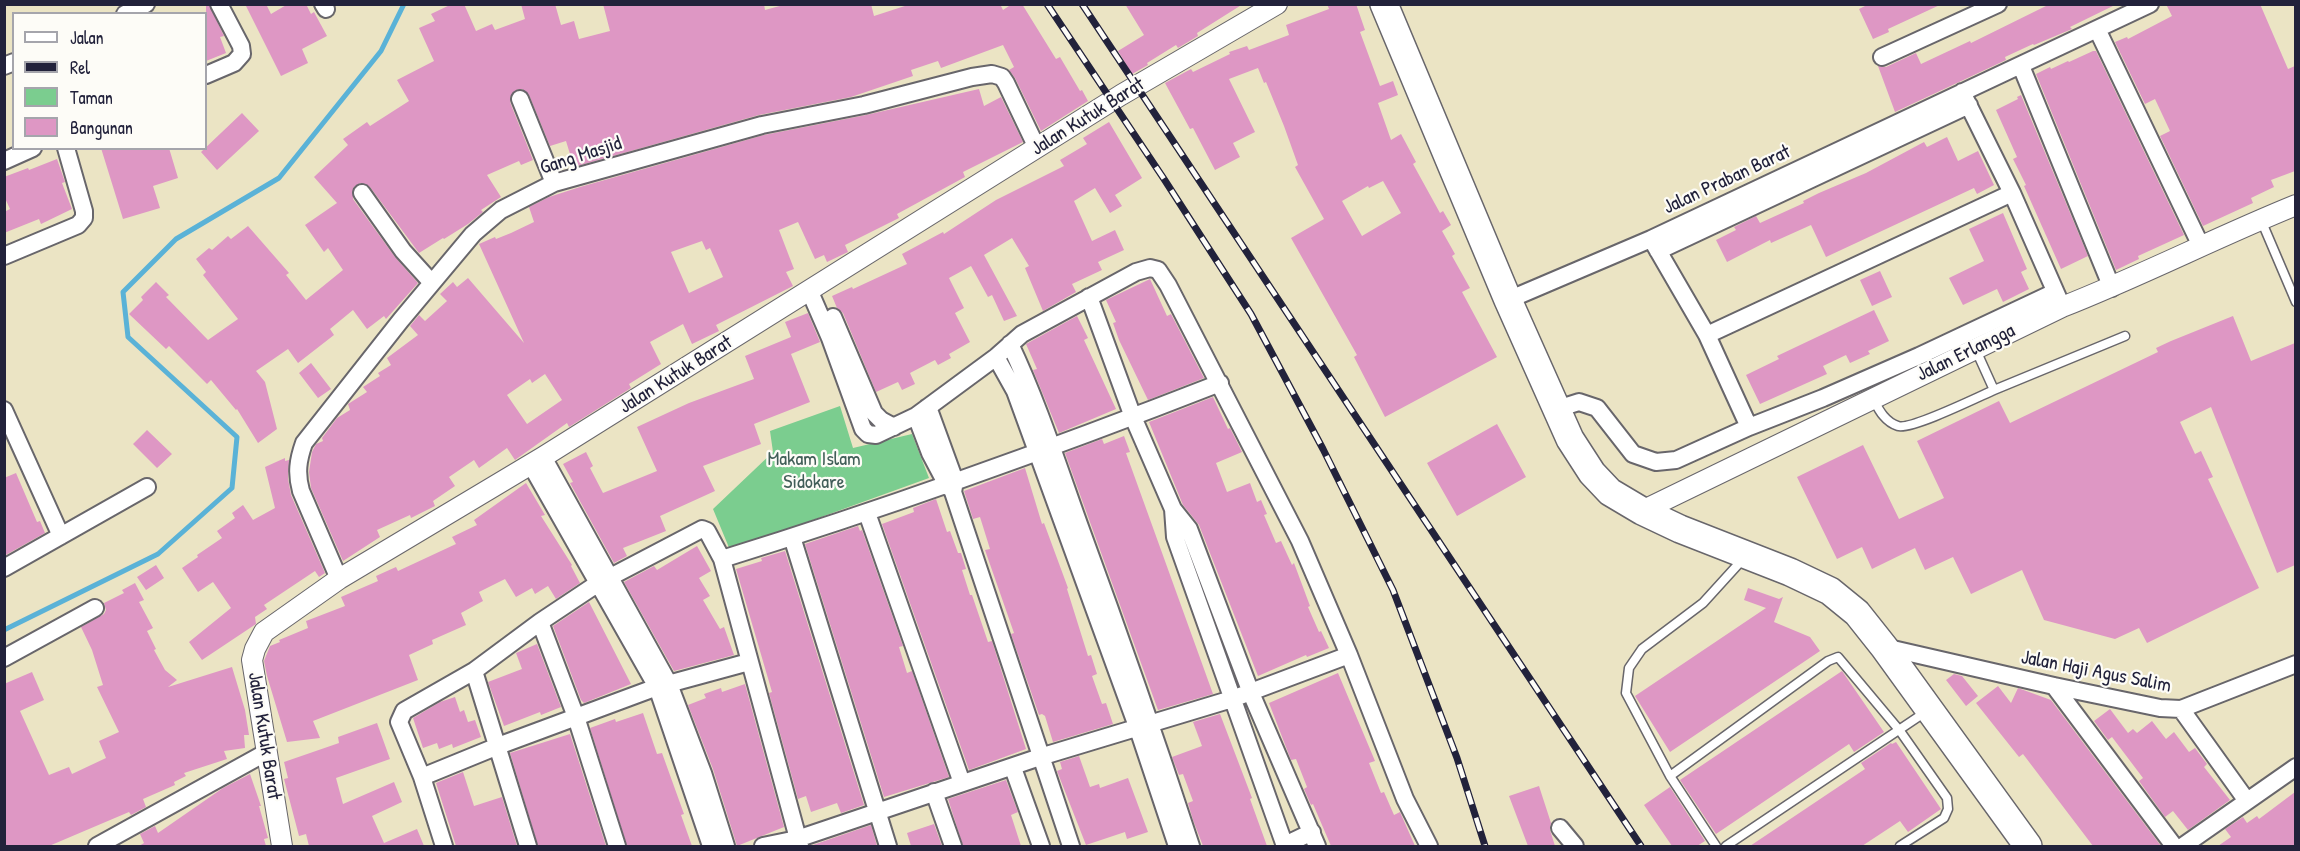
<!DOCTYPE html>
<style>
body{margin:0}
#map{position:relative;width:2300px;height:851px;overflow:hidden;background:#ebe4c4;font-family:"Patrick Hand",sans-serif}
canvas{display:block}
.frame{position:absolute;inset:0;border:6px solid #22223b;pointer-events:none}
.legend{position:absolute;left:12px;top:12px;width:195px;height:138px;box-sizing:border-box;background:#fdfcf7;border:2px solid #a5a5ac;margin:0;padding:8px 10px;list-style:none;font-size:18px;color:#22223b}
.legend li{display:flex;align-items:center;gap:12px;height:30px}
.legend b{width:30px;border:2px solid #a5a5ac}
</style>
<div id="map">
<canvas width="2300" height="851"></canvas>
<div class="frame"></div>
<ul class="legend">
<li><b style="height:8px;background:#fff"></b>Jalan</li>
<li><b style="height:8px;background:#22223b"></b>Rel</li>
<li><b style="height:16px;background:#7bcd8f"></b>Taman</li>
<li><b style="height:16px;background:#de97c4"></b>Bangunan</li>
</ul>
</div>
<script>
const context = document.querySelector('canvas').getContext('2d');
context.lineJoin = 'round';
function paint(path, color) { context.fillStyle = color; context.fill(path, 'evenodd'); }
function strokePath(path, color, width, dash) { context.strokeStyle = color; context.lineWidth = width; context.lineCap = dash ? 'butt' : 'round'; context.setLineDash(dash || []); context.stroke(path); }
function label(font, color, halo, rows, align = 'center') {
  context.font = font + ' "Patrick Hand",sans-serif'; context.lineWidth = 4.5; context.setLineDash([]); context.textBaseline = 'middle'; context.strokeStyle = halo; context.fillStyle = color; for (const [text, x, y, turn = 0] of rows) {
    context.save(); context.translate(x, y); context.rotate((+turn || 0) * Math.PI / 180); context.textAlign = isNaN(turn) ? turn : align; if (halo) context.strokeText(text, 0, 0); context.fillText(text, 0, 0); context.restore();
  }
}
paint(new Path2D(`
 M840,406L853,448L912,434L929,478L730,550L713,509L773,452L770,431Z`), '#7bcd8f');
strokePath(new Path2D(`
 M4,630L158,554L232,488L237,437L128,337L123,292L176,239L279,178L381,51L404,4`), '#5ab2d7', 5);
paint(new Path2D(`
 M206,4H209L224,36L220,37L226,53L206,61Z
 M245,4H266L271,14L288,4H306L311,14L314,12L327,36L302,49L308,63L281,76Z
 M452,4H464L476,31L492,24L495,30L525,19L521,4H555L561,25L574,21L579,39L610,31L603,4H764L765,10L787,4H871L874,16L911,4H1000L1003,10L1012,4H1022L1056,59L1060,57L1080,91L1082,90L1088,101L1041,131L1015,78L1009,70L1014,67L1003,45L941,68L938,61L911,70L913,76L851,97L759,115L574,167L566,141L550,146L529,95L522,89L516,90L510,97V102L533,160L521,165L519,161L487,175L501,197L481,210L483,212L468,224L444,239L443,238L419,253L370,187L360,183L353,188V199L395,257L418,283L386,319L384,316L367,329L353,310L330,329L334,335L298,363L288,349L256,371L265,382L277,429L258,443L237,409L236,410L211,380L207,384L169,346L166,349L129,314L143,300L141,297L156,282L169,295L166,297L208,340L238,319L203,275L206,272L196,259L209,248L212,250L228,236L231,239L248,226L289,273L286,275L306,300L343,270L328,248L324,252L305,225L337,203L314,177L348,145L343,139L367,122L370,126L409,101L397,80L434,61L419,28L435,21L431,14Z
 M1125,4H1243L1197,33L1198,36L1178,48L1176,45L1147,63L1148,65L1132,74L1118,51L1144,35Z
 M1327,4H1356L1365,30L1360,32L1380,86L1393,81L1398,95L1378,103L1391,140L1401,134L1416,162L1413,164L1440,213L1443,211L1451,225L1442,231L1455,254L1452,256L1470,288L1462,292L1497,357L1385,417L1354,357L1357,355L1291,238L1324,219L1295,167L1298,165L1284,126L1266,82L1264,83L1258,68L1229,79L1255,132L1233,143L1240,157L1215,170L1193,128L1190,129L1165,83L1191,69L1193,72L1230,54L1229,52L1247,46L1249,50L1289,35L1286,25L1329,9ZM1383,181L1401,213L1362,236L1342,201L1368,186L1369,188Z
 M1869,4H1942L1888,29L1889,32L1873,39L1859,9Z
 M2050,4H2117L2070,27L2072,29L2034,45L2033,44L2005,57L2006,60L1895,112L1878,66L1886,67L1916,53L1921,64L1970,41L1971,43Z
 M2166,4H2260L2288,69L2295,66V171L2271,180L2274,187L2251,198L2253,203L2203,226L2160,136L2170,131L2155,99L2145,104L2115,42L2127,37L2128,39L2172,16Z
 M2093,51H2096L2184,235L2138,256L2139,259L2116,270L2036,74L2050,67L2051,69L2068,61L2069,62Z
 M979,89L984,106L1001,97L1023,142L963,172L965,177L897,214L899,218L845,245L848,252L827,262L824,255L815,259L798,222L779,230L794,269L786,272L793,286L716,325L719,331L692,344L683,324L650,342L661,364L629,384L631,388L569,427L567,423L515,460L507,448L479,468L474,460L449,477L455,486L433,501L435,506L411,518L410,515L377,530L380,537L343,561L311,488L309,472L312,452L316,444L323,441L322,438L337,418L350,410L348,404L367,392L363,387L380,376L378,373L391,365L387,358L418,335L410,326L419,315L425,321L447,301L440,294L453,282L457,287L468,278L524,343L479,244L495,237L496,239L511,233L534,222L529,207L549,197L580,187L764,135L866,115ZM702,241L706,250L710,248L723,277L689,293L671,252ZM545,374L562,400L527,424L507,395L530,379L532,383Z
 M2021,95L2088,256L2061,269L2024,186L2026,185L2013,159L2017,157L1996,110L2018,99L2017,97Z
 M242,113L259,131L217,170L201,152Z
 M1109,122L1142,178L1115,195L1122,206L1110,213L1095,188L1074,201L1092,241L1115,230L1124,250L1098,262L1102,270L1072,284L1076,292L1043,311L1025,268L1029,266L1012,238L984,255L1017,316L1004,321L992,295L988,297L971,266L949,278L964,308L955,313L970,342L949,354L951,358L938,365L935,360L910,373L915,384L902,390L898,382L876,392L843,313L837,308L832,296L852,287L853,289L907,264L902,254L943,232L944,234L996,200L1064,166L1060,160L1087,144L1083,138Z
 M1947,137L1958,161L1978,151L1994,185L1977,194L1974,188L1826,257L1811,225L1771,243L1770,240L1727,262L1716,240L1736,230L1734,227L1756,216L1760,223L1804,203L1803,201L1819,193L1866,173L1924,142L1927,147Z
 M101,148H169L178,178L153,186L160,208L123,219Z
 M57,159L65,182L62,183L72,209L41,224L39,219L4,233V212L10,209L4,196V177L28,168L29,170Z
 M2003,213L2027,269L2021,272L2029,289L2003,302L1997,289L1963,305L1949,278L1984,261L1969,229Z
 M1880,271L1892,297L1872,306L1860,280Z
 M1150,279L1167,316L1171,314L1204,378L1148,400L1119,340L1113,323L1116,322L1106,300Z
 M1874,310L1889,341L1868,351L1870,354L1850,363L1846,355L1823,366L1827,374L1760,404L1746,375L1779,359L1777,356Z
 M808,313L820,342L791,354L810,402L754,424L761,444L703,466L715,491L660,516L666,531L623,548L627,556L614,563L570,483L573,482L563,464L586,452L593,466L590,468L603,493L657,471L637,427L689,403L754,379L745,356L791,337L785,322Z
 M1077,316L1088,338L1084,340L1116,409L1059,433L1033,370L1037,369L1026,344Z
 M2233,316L2251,361L2295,343V565L2277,573L2211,407L2180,422L2195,454L2201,451L2213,477L2208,479L2259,588L2147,643L2139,628L2115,639L2044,620L2022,570L1971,594L1953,557L1925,570L1915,548L1872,569L1862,547L1837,559L1797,477L1863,445L1899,519L1944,498L1917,441L1999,401L2010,423L2158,352L2156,348L2171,341Z
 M311,363L331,389L318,398L299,373Z
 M1213,397L1228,429L1230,428L1242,452L1216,463L1227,492L1250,483L1257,502L1261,500L1267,514L1264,515L1276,543L1281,541L1292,565L1294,563L1310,606L1308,607L1319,632L1321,631L1329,648L1307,657L1306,655L1258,676L1199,525L1183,505L1149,422Z
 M1497,424L1526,477L1457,516L1427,463Z
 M147,430L172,454L157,468L133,444Z
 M1124,436L1130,452L1126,453L1213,694L1158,710L1065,453L1102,439L1104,444Z
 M285,458V461L289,460L288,479L291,495L325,573L319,577L315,571L264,605L267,609L255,617L256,624L202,660L189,642L231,608L213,582L198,592L182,568L198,557L197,555L222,538L217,531L235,518L232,513L243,505L253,520L275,508L265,467Z
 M1025,468L1042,524L1044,523L1068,588L1067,589L1088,656L1091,655L1097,674L1092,676L1102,704L1106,703L1113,724L1053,742L1045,716L1042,714L1039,715L1011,634L1014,633L985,550L990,549L980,517L973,519L964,491Z
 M16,473L37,522L40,521L45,533L4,556V478Z
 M526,483L545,515L541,516L572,565L571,566L580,583L556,599L548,586L535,594L532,588L516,597L505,579L479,592L483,601L461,613L466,625L432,640L433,644L409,655L418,680L313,721L320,738L287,742L267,676L264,661L270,646L280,642L279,640L308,628L306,621L345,606L341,597L378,581L376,576L396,567L398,571L456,544L452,537L477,525L474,520Z
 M936,499L947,532L950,531L958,553H961L966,569L962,570L970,595H972L988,642L992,641L1026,749L969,770L882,524L914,512L913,508Z
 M858,526L860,531L862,530L903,646L899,647L907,673L912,671L949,777L884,797L805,544Z
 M697,546L711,571L699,578L710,596L703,600L720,629L724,627L734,655L674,671L624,582L654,566L657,570Z
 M785,551L864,805L841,813L837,803L811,812L806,796L798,799L769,693L772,692L736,569L762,561L761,558Z
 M156,565L164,578L146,590L137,577Z
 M135,583L144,600L139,602L153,628L147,631L156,649L154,650L165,670L177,680L168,687L232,667L245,710L249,735H244L245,748L224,751L227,759L184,773L186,776L174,782L175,785L143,799L146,807L131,815L129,812L49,846H4V684L32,672L44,700L20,711L49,775L69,767L72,774L106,758L99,741L119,732L97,687L103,685L92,650L81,627L104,614L106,610L104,603L124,593L122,590Z
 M1748,588L1779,599L1783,597L1774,622L1810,637L1820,651L1670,752L1635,696L1766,608L1744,600Z
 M589,602L631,684L584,703L581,700L553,626Z
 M537,644L561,707L541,715L540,712L504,726L488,682L522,669L516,653Z
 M1842,671L1884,732L1854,752L1849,744L1716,834L1680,780Z
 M1338,673L1375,761L1369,763L1381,793L1384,792L1394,815L1400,812L1415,846H1331L1313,804L1311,805L1304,789L1307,787L1296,759L1291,760L1269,703Z
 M1954,674L1962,676L1978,696L1966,706L1946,680Z
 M745,684L784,827L737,846L713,769L688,705L706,698L704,694L721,688L722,692Z
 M1998,686L2011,703L2018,688L2051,700L2161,846H2093L2023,754L2019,757L1976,703Z
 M455,697L460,712L464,710L468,722L475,720L481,737L453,748L452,744L439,749L437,743L423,748L413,718L440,702Z
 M2110,709L2128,733L2133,729L2137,733L2152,721L2166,739L2174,732L2189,752L2195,748L2207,764L2204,767L2230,800L2188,830L2173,811L2165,817L2139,781L2143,778L2112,737L2108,740L2094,721Z
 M643,713L657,754L662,753L684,814L681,815L692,846H627L590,728L615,719L616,722Z
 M1220,714L1252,798L1250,799L1267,846H1203L1193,820L1188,803L1193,801L1183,774L1179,775L1172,757L1202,746L1193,722Z
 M377,723L390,759L336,778L343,804L394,782L402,802L372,816L384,843L417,829L424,846H309L306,834L299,836L284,779L288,778L284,762L339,743L338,737Z
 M570,734L606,846H538L510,753Z
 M1896,742L1941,809L1908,832L1900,821L1862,846H1750L1865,769L1861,763L1891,743L1892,744Z
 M1079,756L1090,787L1099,784L1100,788L1128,778L1148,832L1127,839L1125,832L1086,845L1057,771L1062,769L1060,762Z
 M463,772L474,806L502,797L517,846H456L436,783Z
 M250,774L261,806H259L268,838L264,839L266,846H139L144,843L140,834L155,826L158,833L223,788Z
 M1006,780L1018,812L1011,815L1021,846H963L948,799Z
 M1539,786L1551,823L1550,830L1555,846H1528L1509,796Z
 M1670,787L1705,841L1697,846H1672L1644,805Z
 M2295,792V846H2218L2231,837L2225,829L2243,817L2247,823L2257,816L2259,819Z
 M934,824L942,846H911L907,833Z
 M871,825L877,846H810Z`), '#de97c4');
const service = new Path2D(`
 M2261,220L2296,302
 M1994,390L2125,336
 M1873,399C1879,410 1885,422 1898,426C1911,430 1978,397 1994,390L1975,348
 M1670,776L1828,661L1838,657L1900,731L1947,798L1948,809L1944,818L1900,846
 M1716,846L1670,776L1626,693L1629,668L1642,649L1703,603L1743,559
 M1726,846L1927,711`);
const minor = new Path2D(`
 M323,4L326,9
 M125,14L146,4
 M2097,29L2201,246
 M1882,57L1998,4
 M4,66L14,62
 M2021,66L2112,288
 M206,75L234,63L242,54L241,46L219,4
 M520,99L554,183
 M4,161L33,148
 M362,193L403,251L432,283
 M2012,193L2060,302
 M1653,242L1707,335L1749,427
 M1658,251L1969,105
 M4,256L78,225L84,218V211L66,148
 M810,292L830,338L863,429L868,434L876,435L916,416L996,357L1022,334L1136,272L1150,268L1158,270L1168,285L1300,541L1349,655L1405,799L1429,846
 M1089,297L1133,417L1173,509L1189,529L1251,693L1317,846
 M1508,300L1651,239L2150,4
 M833,317L874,413L881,420L894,427
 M1707,335L2012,193L1962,92
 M1010,344C1038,403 1058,466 1080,527C1119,633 1156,739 1191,846
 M996,357L1015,391L1138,729L1177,846
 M928,407L955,481L953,492L1071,846
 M1557,409L1579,402L1597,408L1633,454L1656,462L1676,460L1749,427L1823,398L1919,356L2055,292
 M4,410L61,536
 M916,416L930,453L948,487
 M543,457L669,684L703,773L726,846
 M531,465L657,687L711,846
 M1173,509L1175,537L1285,846
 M867,513L962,783
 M792,537L888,846
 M722,559L800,846
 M4,568L147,487
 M339,579L301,491C296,473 298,460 304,443L401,320L473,234L501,210L554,183L762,125L864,105L972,77L992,74L1002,77L1006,83L1037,148
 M540,622L576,717L617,846
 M1884,647L2054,686L2160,708L2181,709L2296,664
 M4,658L95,608
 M474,671L528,846
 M2054,686L2174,846
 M2181,709L2247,801
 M1013,768L1041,846
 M422,777L498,746L657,687L749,662
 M934,792L953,846
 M1560,828L1575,846
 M1285,845L1312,832
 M97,846L267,752
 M444,846L422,777L399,722L404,711L474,671L540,622L597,584L702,529L707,531L722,559C890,507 1056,447 1220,383
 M763,846L797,839L1040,757L1232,699L1349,655
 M2183,846L2296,767`);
const tertiary = new Path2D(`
 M1642,511L2062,307C2141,276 2217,237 2296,205
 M282,846L252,660L255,649L264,632L339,579L543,457L1121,95L1277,4`);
const trunk = new Path2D(`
 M1384,4L1508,300L1570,439L1592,473L1610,492L1642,511L1680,529L1790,572L1830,591L1857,613L1884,647L2028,846`);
strokePath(service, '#68666b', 11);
strokePath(minor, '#68666b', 20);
strokePath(tertiary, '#68666b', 22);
strokePath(trunk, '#68666b', 30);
strokePath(service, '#fff', 8);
strokePath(minor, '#fff', 16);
strokePath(tertiary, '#fff', 20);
strokePath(trunk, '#fff', 27);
const rail = new Path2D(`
 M1047,4L1164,179L1251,314L1323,449L1393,590L1457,758L1485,846
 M1082,4L1641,846`);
strokePath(rail, '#22223b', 7);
strokePath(rail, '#fdfcf7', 4.5, [14]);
label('20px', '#22223b', '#fdfcf7', [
 ["Jalan Kutuk Barat",1088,117,-32],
 ["Gang Masjid",581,156,-18],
 ["Jalan Praban Barat",1727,180,-25],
 ["Jalan Erlangga",1966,353,-26],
 ["Jalan Kutuk Barat",676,375,-32],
 ["Jalan Haji Agus Salim",2096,672,11],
 ["Jalan Kutuk Barat",264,736,81]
]);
label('20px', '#415e58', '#fdfcf7', [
 ["Makam Islam",814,460],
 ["Sidokare",814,483]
]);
</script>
